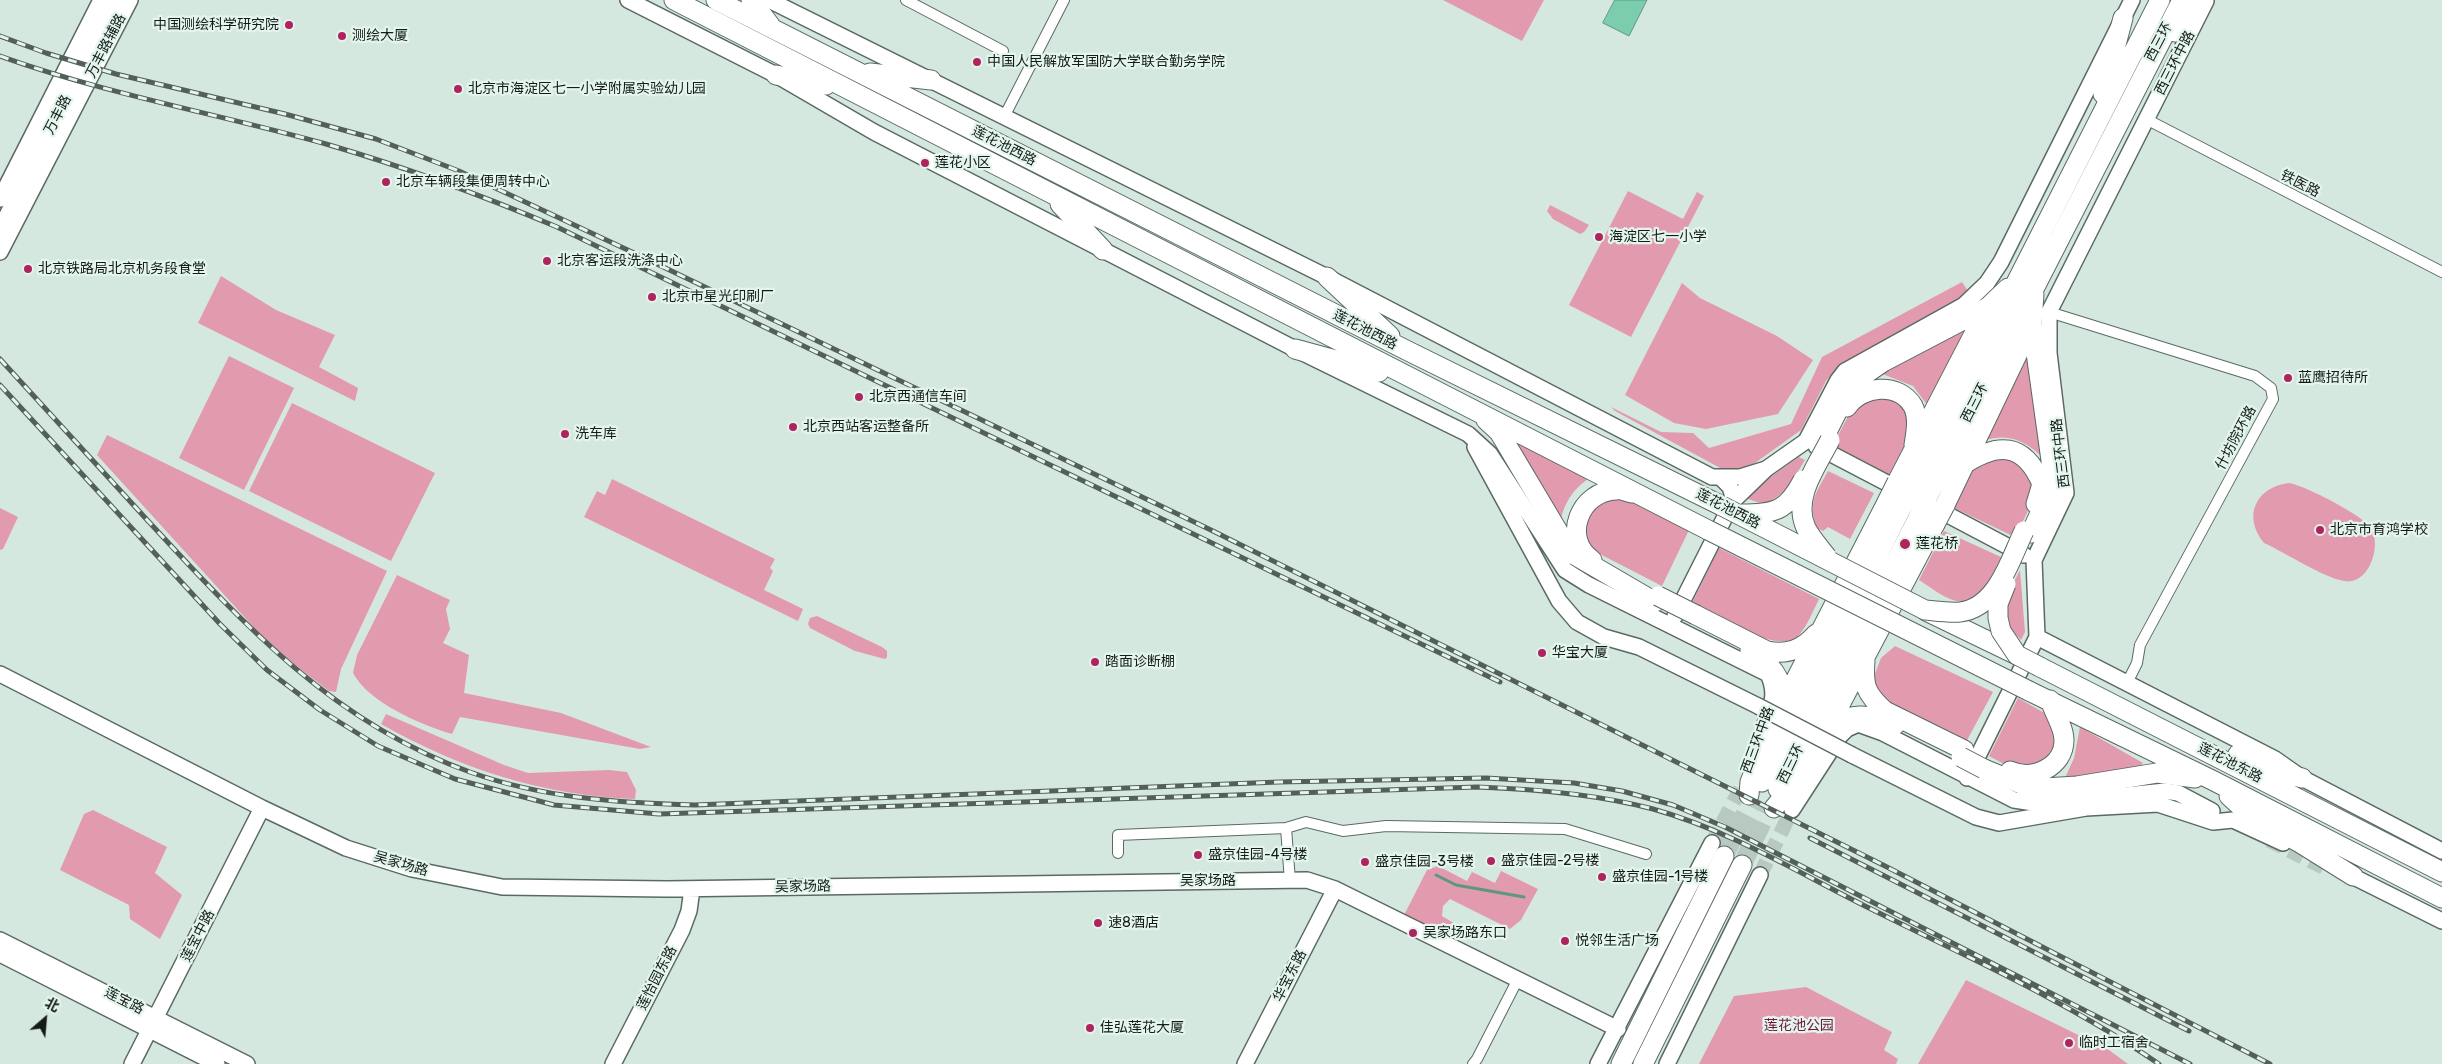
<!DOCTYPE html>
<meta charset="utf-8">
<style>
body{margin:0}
#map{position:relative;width:2442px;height:1064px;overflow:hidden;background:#d5e8e0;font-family:Rubik,"Noto Sans SC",sans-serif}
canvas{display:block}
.north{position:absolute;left:20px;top:994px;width:50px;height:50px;-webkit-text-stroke:4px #e3f5ed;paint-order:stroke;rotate:27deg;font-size:14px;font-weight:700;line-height:20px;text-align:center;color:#141b18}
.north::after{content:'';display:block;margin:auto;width:18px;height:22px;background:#141b18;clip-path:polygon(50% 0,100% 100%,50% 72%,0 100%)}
</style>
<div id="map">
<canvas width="2442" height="1064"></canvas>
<div class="north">北</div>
</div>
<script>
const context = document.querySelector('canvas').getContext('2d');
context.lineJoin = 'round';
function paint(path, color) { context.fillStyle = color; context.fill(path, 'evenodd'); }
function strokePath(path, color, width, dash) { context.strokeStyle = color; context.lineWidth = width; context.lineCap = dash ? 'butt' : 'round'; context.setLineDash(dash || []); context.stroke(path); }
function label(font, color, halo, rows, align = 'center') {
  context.font = font + ' Rubik,"Noto Sans SC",sans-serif'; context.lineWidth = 4.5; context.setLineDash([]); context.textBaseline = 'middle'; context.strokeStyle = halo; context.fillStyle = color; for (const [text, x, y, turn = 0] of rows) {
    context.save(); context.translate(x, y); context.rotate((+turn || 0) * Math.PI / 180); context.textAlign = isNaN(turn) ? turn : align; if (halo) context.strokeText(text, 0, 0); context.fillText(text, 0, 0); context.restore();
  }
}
paint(new Path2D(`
 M1443,0H1544L1522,41Z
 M1628,191L1683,219L1697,192L1704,196L1631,337L1569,305Z
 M1550,205L1589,225L1584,232L1580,234L1553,219L1547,211Z
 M221,276L276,310L335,335L319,367L358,388L355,401L198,323Z
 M1962,282L1968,291L1964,298L1833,373L1826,381L1801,430L1748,468L1737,471L1722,469L1615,411L1611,407L1661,432L1693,433L1709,448L1791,424L1822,357Z
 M1682,283L1700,298L1777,336L1813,360L1778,414L1706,429L1674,423L1625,395Z
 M1971,323L1928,406L1913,386L1880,373Z
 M2028,351L2044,459C2027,442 2009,432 1984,441Z
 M229,356L294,388L244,490L179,458Z
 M1882,395L1905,404L1910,436L1889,475L1833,445L1855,403Z
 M292,403L435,473L391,561L249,491Z
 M107,435L387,571L341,669L336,692L329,691L295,665L258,632L97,455Z
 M1515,440L1591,477C1571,490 1563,505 1559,528L1514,448Z
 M1995,456L2021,461L2037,493L2015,537L1952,507L1971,470Z
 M1799,457L1805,460L1787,489L1766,505L1742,497Z
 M1828,471L1874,493L1850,539L1828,527L1823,531L1817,528C1807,503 1816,493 1828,471Z
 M612,479L775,559L770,568L773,571L764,590L803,609L798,621L584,517L597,491L605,495Z
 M2289,483C2306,486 2360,514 2370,527C2383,544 2369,586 2344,581C2322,577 2286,553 2264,543C2242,516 2256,487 2289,483Z
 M1626,496L1689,530L1662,586L1592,550L1584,532L1587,508L1597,501Z
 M0,508L18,517L3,549L0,550Z
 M1944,531L2001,557C1992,575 1979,609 1953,600C1941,596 1930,587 1919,580Z
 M1719,548L1819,599C1813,611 1807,627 1798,636C1777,656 1713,614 1692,603Z
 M2020,570L2025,632L2021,640C1994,612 2005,600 2020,570Z
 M397,575L450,600L446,609L450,629L443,643L469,655L464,693L561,713L651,747L640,749L460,717L452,734C421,725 368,702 353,673L357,655Z
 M817,616L882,647L887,651V657L885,659L855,651L810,628L808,624L810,618Z
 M1895,646L1993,692L1965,744L1884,704L1875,690L1873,679L1881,658Z
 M2018,698L2048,715L2057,744L2045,765H2006L1989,756Z
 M386,714L504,765L528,773L609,770L627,772L636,790L635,799C544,796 460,769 381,724Z
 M2080,727L2143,763L2139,770L2068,781L2065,778L2074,758Z
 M93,810L167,847L155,873L182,895L160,939L130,919L129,905L60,870L84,814Z
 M1438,866L1467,881L1472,872L1495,883L1501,871L1538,889L1521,920L1510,929L1450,899L1443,906L1442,916L1457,925L1445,943L1401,921L1427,870Z
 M1966,980L2109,1050L2128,1064H1918Z
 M1806,987L1892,1032L1884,1050L1898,1059L1896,1064H1699L1734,996Z`), '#e29aaf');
const water = new Path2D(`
 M1615,0H1647L1629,36L1603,23Z`);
paint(water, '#7bcdae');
strokePath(water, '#5c9881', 1);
strokePath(new Path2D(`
 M1436,875L1456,885L1524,897`), '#5c9881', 3);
strokePath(new Path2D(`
 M2269,840L2329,870
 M1712,843L1742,786
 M1760,875L1792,810`), '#b8c9c2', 15, [15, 8]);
strokePath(new Path2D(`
 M1724,856L1754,797
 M1742,865L1770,806`), '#b8c9c2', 19, [19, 9]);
const street = new Path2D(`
 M906,0L1003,51
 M1004,117L1064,0
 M2146,119L2442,272
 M2049,312L2255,376L2271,388L2273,399L2140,645L2137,663L2127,683
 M1286,828L1290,881
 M1118,853V835L1286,828L1306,822L1343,831L1386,826L1565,829L1646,854
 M1473,1064L1477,1059L1518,979`);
const secondary = new Path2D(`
 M628,0L776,75L874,132L1295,349L1468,434L1490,454L1565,570L1589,585L1768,674C1777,693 1772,704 1765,724
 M769,0L1327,277L1712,477H1740L1766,469
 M0,199L101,0
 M0,229L116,0
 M0,252L130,0
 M1816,446L1904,492
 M1475,447L1559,601L1577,622L1604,637L1639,647L1758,706
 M1720,477L1730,487L1734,500L1766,469L1806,441L1838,380L1845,371L1964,305L1987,283L2001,262L2132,0
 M1933,507L2024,555
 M1675,616L1733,501
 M2037,637L2275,759L2302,778L2442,851
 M0,674L262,808L346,848L412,869L502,887L667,889L1307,880L1335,889L1618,1029
 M1852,755L1976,817L1999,823L2086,808L2158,804L2213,822L2233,820L2283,843
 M1967,778L2037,637L2034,560L2066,493L2049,353V312L2206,1
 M1792,810L1840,736L1847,729L1858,724L1883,733L2014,800L2040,804L2165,791L2178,793L2212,811
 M2344,872L2442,921
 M0,940L247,1064
 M0,954L217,1064
 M132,1064L262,808
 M613,1064L682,930L689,911L692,889
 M1245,1064L1335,889
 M1598,1064L1712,843
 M1667,1064L1760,875`);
const highway = new Path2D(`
 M674,0L1708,530
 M716,0L1406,350L1722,506
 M751,0L770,25
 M2175,32L2200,0
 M870,73L931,80
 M776,75L826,85
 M2103,94L2123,18
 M1060,204L1103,250
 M1327,277L1390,336
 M1295,349L1379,372
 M1847,407C1861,386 1898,381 1913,406C1919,418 1916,432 1914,445
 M1486,420L1499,432L1571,553L1655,602
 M1824,438L1846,394L1857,380L1883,362L1988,307L2008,288
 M1963,465C1998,442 2024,442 2042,484L2036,504
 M1897,482L1988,307
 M1911,489L2160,0
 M1928,496L2182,0
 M1945,505L2032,324
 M2031,533L2054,482L2032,324L2034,294
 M1592,560C1561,538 1580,491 1616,490C1621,489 1627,492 1632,493
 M1926,611L2017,655
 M1696,615L1767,651C1787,655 1802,650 1816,634
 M1750,651C1771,663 1786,680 1781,707
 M1865,661C1863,686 1866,694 1885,711L1964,750
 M2040,667L2442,872
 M2029,691L2212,780L2442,898
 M1827,731C1848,710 1871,714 1895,725
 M2238,754L2282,773L2302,778
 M1984,769L2026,786L2044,788L2077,786L2157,773L2195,778
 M2010,771C2033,781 2064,767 2064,740C2064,727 2054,713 2050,700
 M1762,782L1901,509
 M1778,789L1918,518
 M1749,795L1750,782L1780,710L1887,502
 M2229,796L2251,816L2300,843L2353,876
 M1774,808L1798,779L1826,731L1935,524
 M1621,1064L1724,856
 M1643,1064L1742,865`);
strokePath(street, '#5a6a63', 12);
strokePath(secondary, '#5a6a63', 18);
strokePath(highway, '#5a6a63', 21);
strokePath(street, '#fff', 10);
strokePath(secondary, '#fff', 15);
strokePath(highway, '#fff', 19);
const rail = new Path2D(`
 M0,36L46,53L116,74L285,114L376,139L459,171L632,252L1213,531L1885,866L2270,1064
 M0,56C106,94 218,114 326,144C405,167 481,195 557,227L1500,682
 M0,359C50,414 100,468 149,522C244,625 334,723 470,772C542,798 619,803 695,805L1279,782L1486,778L1574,783L1622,791L1673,805L1725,827L2190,1064
 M0,385L220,624L267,670L320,710L378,746L455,779L554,805L659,814L1477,787C1535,789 1596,794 1653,809C1729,830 1799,873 1869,908C1967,957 2069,1002 2159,1064
 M1810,838L2189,1031`);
strokePath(rail, '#545f5a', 5);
strokePath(rail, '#e3f5ed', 3, [9]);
const secondaryBridge = new Path2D(`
 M1758,706L1852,755`);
const highwayBridge = new Path2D(`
 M1887,502L1897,482
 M1722,506L1925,610C1936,611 1948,613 1960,612C1997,608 2010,560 2024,531
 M1901,509L1911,489
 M1741,514C1775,514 1787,511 1803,480
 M1918,518L1928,496
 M1935,524L1945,505
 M1708,530L2029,691
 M1827,557C1820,548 1811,538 1806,528C1792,498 1817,466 1830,440
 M2006,584L1998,604V618L2001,631L2017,655L2040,667
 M1658,596L1696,615
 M1961,757L1984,769`);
strokePath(secondaryBridge, '#5a6a63', 18, []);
strokePath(highwayBridge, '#5a6a63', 21, []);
strokePath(secondaryBridge, '#fff', 15);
strokePath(highwayBridge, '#fff', 19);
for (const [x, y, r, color] of [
 [289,25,5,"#af235f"],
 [342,36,5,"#af235f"],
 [977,62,5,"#af235f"],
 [458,89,5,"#af235f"],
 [925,163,5,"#af235f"],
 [386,182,5,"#af235f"],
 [1599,237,5,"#af235f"],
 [547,261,5,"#af235f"],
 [28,269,5,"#af235f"],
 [652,297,5,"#af235f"],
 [2288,378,5,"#af235f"],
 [859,397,5,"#af235f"],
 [793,427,5,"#af235f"],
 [565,434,5,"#af235f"],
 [2320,530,5,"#af235f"],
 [1905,544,6,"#af235f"],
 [1542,653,5,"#af235f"],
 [1095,662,5,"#af235f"],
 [1198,855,5,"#af235f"],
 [1491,861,5,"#af235f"],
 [1365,862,5,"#af235f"],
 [1602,877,5,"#af235f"],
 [1098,923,5,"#af235f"],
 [1413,933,5,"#af235f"],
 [1565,941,5,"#af235f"],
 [1090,1028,5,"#af235f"],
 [2069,1043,5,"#af235f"]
]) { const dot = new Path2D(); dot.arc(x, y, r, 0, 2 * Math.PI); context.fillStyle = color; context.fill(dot); strokePath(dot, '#e3f5ed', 2); }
label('14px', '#141b18', '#e3f5ed', [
 ["中国测绘科学研究院",279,25,"right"],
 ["测绘大厦",352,36],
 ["中国人民解放军国防大学联合勤务学院",987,62],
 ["北京市海淀区七一小学附属实验幼儿园",468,89],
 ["莲花小区",935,163],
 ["北京车辆段集便周转中心",396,182],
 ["海淀区七一小学",1609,237],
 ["北京客运段洗涤中心",557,261],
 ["北京铁路局北京机务段食堂",38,269],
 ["北京市星光印刷厂",662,297],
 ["蓝鹰招待所",2298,378],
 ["北京西通信车间",869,397],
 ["北京西站客运整备所",803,427],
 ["洗车库",575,434],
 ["北京市育鸿学校",2330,530],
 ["莲花桥",1916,544],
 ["华宝大厦",1552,653],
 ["踏面诊断棚",1105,662],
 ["盛京佳园-4号楼",1208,855],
 ["盛京佳园-2号楼",1501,861],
 ["盛京佳园-3号楼",1375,862],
 ["盛京佳园-1号楼",1612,877],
 ["速8酒店",1108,923],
 ["吴家场路东口",1423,933],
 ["悦邻生活广场",1575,941],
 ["佳弘莲花大厦",1100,1028],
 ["临时工宿舍",2079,1043]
], 'left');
label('14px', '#141b18', '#e3f5ed', [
 ["西三环",2159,42,-62],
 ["万丰路辅路",106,46,-63],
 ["西三环中路",2175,63,-63],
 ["万丰路",58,115,-63],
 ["莲花池西路",1004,146,27],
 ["铁医路",2300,184,27],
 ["莲花池西路",1365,330,27],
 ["西三环",1975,403,-63],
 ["什坊院环路",2236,438,-62],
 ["西三环中路",2061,453,-97],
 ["莲花池西路",1728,509,27],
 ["西三环中路",1758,740,-70],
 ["莲花池东路",2230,763,27],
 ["西三环",1791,764,-64],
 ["吴家场路",401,864,16],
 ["吴家场路",1208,881],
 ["吴家场路",803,887,-1],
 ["莲宝中路",198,936,-63],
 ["华宝东路",1290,976,-63],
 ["莲怡园东路",657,978,-63],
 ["莲宝路",124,1001,27]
]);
label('14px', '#70193c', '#e3f5ed', [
 ["莲花池公园",1799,1026]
]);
</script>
